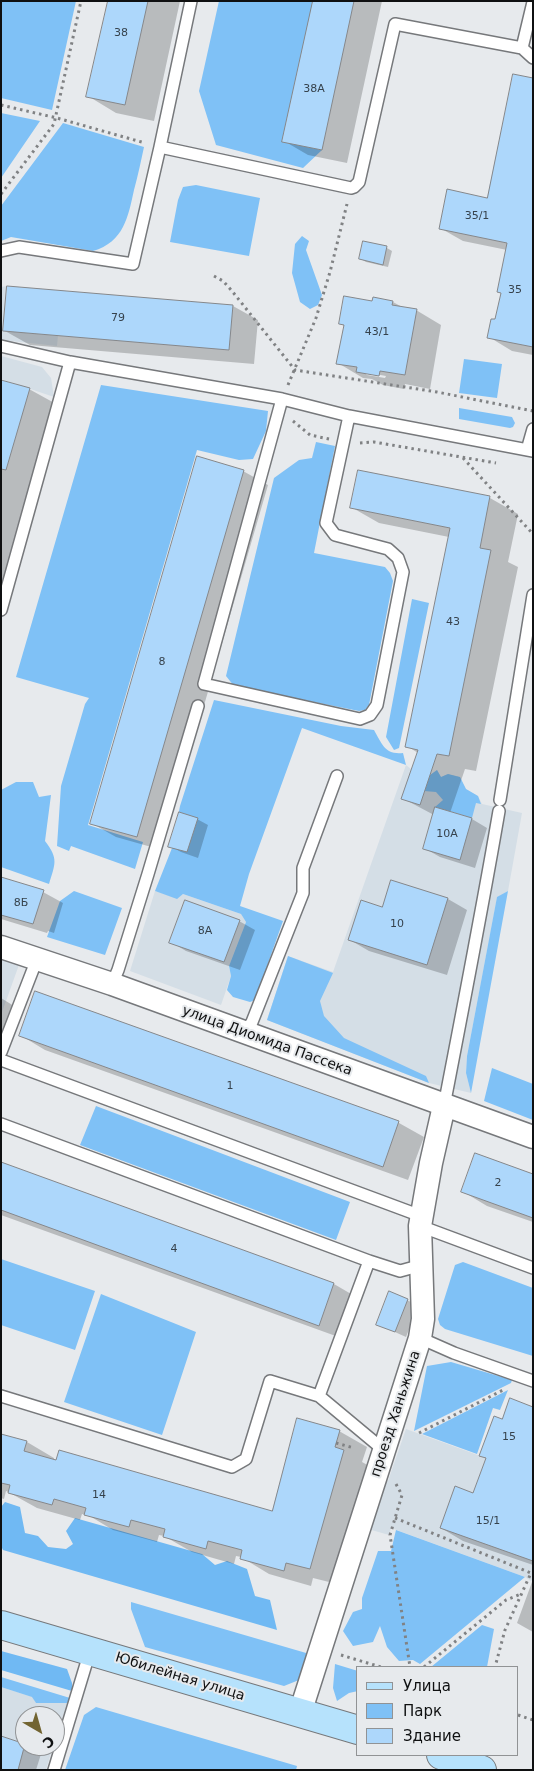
<!DOCTYPE html>
<meta charset="utf-8">
<style>
body{margin:0}
#map{position:relative;width:534px;height:1771px;overflow:hidden;background:#e7eaed;font-family:"DejaVu Sans",sans-serif}
canvas{display:block}
.frame{position:absolute;inset:0;border:2px solid #0f1011;pointer-events:none}
.legend{position:absolute;left:356px;top:1666px;width:162px;height:90px;box-sizing:border-box;background:#e7eaed;border:1px solid #919395;margin:0;padding:6px 9px;list-style:none;font-size:15px;color:#0f1011}
.legend li{display:flex;align-items:center;gap:10px;height:25px}
.legend b{width:25px;border:1px solid #919395}
.north{position:absolute;left:15px;top:1706px;width:50px;height:50px;box-sizing:border-box;background:#e7eaed;border:1px solid #919395;border-radius:50%;rotate:142deg;font-size:14px;font-weight:700;line-height:20px;text-align:center;color:#0f1011}
.north::after{content:'';display:block;margin:auto;width:18px;height:22px;background:#726431;clip-path:polygon(50% 0,100% 100%,50% 72%,0 100%)}
</style>
<div id="map">
<canvas width="534" height="1771"></canvas>
<div class="frame"></div>
<ul class="legend">
<li><b style="height:6px;background:#b6e2fc"></b>Улица</li>
<li><b style="height:14px;background:#7fc1f6"></b>Парк</li>
<li><b style="height:14px;background:#add7fb"></b>Здание</li>
</ul>
<div class="north">С</div>
</div>
<script>
const context = document.querySelector('canvas').getContext('2d');
context.lineJoin = 'round';
function paint(path, color) { context.fillStyle = color; context.fill(path, 'evenodd'); }
function strokePath(path, color, width, dash) { context.strokeStyle = color; context.lineWidth = width; context.lineCap = dash ? 'butt' : 'round'; context.setLineDash(dash || []); context.stroke(path); }
function label(font, color, halo, rows, align = 'center') {
  context.font = font + ' "DejaVu Sans",sans-serif'; context.lineWidth = 4; context.setLineDash([]); context.textBaseline = 'middle'; context.strokeStyle = halo; context.fillStyle = color; for (const [text, x, y, turn = 0] of rows) {
    context.save(); context.translate(x, y); context.rotate((+turn || 0) * Math.PI / 180); context.textAlign = isNaN(turn) ? turn : align; if (halo) context.strokeText(text, 0, 0); context.fillText(text, 0, 0); context.restore();
  }
}
paint(new Path2D(`
 M7,286L4,331L58,336L57,346L1,340V287Z
 M1,356L42,367L51,378L54,397L1,379Z
 M406,765L411,769L430,775L437,770L441,777L448,774L460,777L466,789L478,796L482,804L522,813L508,891L497,898L467,1056L466,1073L471,1093L429,1083L267,1020L288,956L333,972Z
 M155,891L177,898L183,894L241,914L246,922L229,966L231,976L221,1005L130,971Z
 M1,956L20,962L1,1015Z
 M406,1429L486,1458L473,1493L533,1514V1578L531,1581L525,1577L391,1528L389,1535L368,1529L383,1480L388,1481Z
 M1,1687L33,1697L36,1703H67L55,1740V1716H25V1746H53L46,1770H1Z`), '#d4dee6');
paint(new Path2D(`
 M1,1H76L52,110L1,98Z
 M219,1H313L282,141L322,150L303,168L216,145L199,91Z
 M1,113L40,121L1,178Z
 M63,123L144,147C141,161 138,175 134,190C128,217 124,242 93,251L11,237L1,241V206Z
 M196,185L260,198L249,256L170,242L178,200L183,187Z
 M302,236L309,241L306,250L322,295L318,305L310,309L300,302L292,273L295,244Z
 M464,359L502,364L497,398L459,393Z
 M101,385L268,411L266,431L253,459L239,460L197,450L88,825L143,842L135,869L71,846L69,851L57,846L61,786L85,704L89,698L16,677Z
 M459,408L512,417L515,423L513,427L510,428L459,419Z
 M316,442L335,446L314,553L385,567L390,573L393,581L369,705L365,710L359,711L234,686L226,676L274,478L299,460L312,458Z
 M412,599L429,603L399,748L394,750L386,737Z
 M214,700L341,726L374,730C382,744 385,755 403,753L406,765L302,728L249,874L240,906L283,921L255,1000L250,1002L233,997L227,990L231,976L229,966L246,922L241,914L183,894L177,899L155,891L172,848L180,806Z
 M437,770L441,777L448,774L460,777L466,789L478,796L481,804L476,803L472,818L435,807L443,800L436,792L424,791L430,775Z
 M16,782H33L39,797L51,795L45,841C59,859 55,864 49,884L1,867V790Z
 M74,891L122,908L105,955L47,937L60,901Z
 M508,891L471,1093L466,1073L467,1056L497,897Z
 M288,956L333,973L320,1001L324,1016L344,1038L426,1076L429,1083L267,1020Z
 M492,1068L533,1084V1120L484,1101Z
 M96,1106L350,1202L336,1240L80,1145Z
 M1,1259L95,1291L75,1350L1,1325Z
 M463,1262L533,1288V1356L445,1329L440,1325L438,1319L455,1265Z
 M101,1294L196,1332L162,1435L64,1402Z
 M451,1362L512,1380L511,1383L414,1431L427,1366Z
 M508,1390L500,1410L493,1408L477,1454L422,1434Z
 M396,1530L525,1577L420,1664L413,1660L399,1661L387,1647L380,1626L373,1642L353,1646L343,1631L353,1612L362,1609V1598L378,1551H391Z
 M131,1602L313,1655L299,1680L284,1686L145,1647L131,1609Z
 M482,1625L494,1629L487,1667H431Z
 M335,1664L358,1671V1691L349,1693L337,1701L333,1688Z
 M1,1677L70,1698L67,1703H36L32,1697L1,1687Z
 M96,1707L297,1766L296,1770H65L84,1715Z`), '#7fc1f6');
paint(new Path2D(`
 M5,1502L20,1507L25,1533L38,1536L48,1547L66,1549L73,1544L66,1531L75,1518L202,1554L215,1565L227,1561L247,1569L255,1596L270,1600L277,1630L3,1550L1,1546V1507Z
 M1,1651L67,1669L72,1683V1691L1,1670Z`), '#70b9f3');
paint(new Path2D(`
 M109,1H180L154,121L116,113L88,96Z
 M314,1H382L347,163L308,155L284,141Z
 M533,79V355L512,351L489,337L496,321L502,293L507,250L463,241L440,228L488,199Z
 M364,243L387,248L392,251L388,267L366,262L361,259Z
 M374,299L393,302L404,308L416,310L441,325L430,389L405,384L404,389L383,385L372,379L363,378L338,363L345,326L340,324L373,303ZM364,372L386,376L385,378L367,375Z
 M233,306L258,320L254,364L30,345L5,331Z
 M1,381L29,389L58,405L1,602Z
 M243,471L268,485L162,850L116,837L91,823Z
 M359,471L490,498L518,514L508,562L518,567L476,771L465,769L450,813L472,819L487,828L475,868L440,857L424,848L434,815L402,798L418,753L407,746L449,537L379,523L351,507Z
 M197,819L208,825L198,858L181,852L170,846Z
 M1,879L43,892L63,903L54,933L48,931L47,933L1,919Z
 M448,899L467,910L447,975L369,951L350,940L383,909Z
 M239,921L255,930L240,970L186,951L171,942Z
 M36,992L399,1123L424,1137L408,1180L45,1050L20,1035Z
 M1,998L14,1006L1,1039Z
 M1,1163L334,1284L358,1298L344,1339L1,1215Z
 M533,1176V1222L487,1206L462,1191Z
 M407,1300L418,1306L406,1337L377,1324Z
 M533,1408V1565L463,1541L441,1528L474,1494L487,1459L481,1455Z
 M339,1431L367,1447L362,1462L371,1467L337,1584L313,1578L311,1586L269,1574L241,1557L236,1556L234,1564L192,1552L164,1536L159,1535L157,1542L113,1530L88,1515L82,1514L80,1520L37,1508L10,1493L6,1491L4,1499L1,1498V1435L27,1442L54,1458V1460L273,1512Z
 M532,1582L533,1583V1632L517,1623Z
 M1,1738L25,1745L41,1754L36,1770H1Z`), '#0003');
const building = new Path2D(`
 M108,1H148L125,105L86,97Z
 M313,1H354L322,150L282,142Z
 M513,74L533,78V347L487,338L491,319H495L501,293L497,292L507,243L439,229L447,189L487,198Z
 M363,241L387,246L383,265L359,259Z
 M7,286L233,305L229,350L3,331Z
 M344,296L372,301L373,297L393,301L392,305L417,309L405,375L380,371L379,376L356,372L357,367L336,364L344,325L339,324Z
 M1,380L30,388L6,470L1,469Z
 M197,456L244,470L137,837L90,824Z
 M358,470L490,496L480,548L491,550L449,756L437,754L420,805L401,799L418,750L405,747L450,528L350,508Z
 M435,807L472,818L460,860L423,849Z
 M179,812L198,818L187,852L168,847Z
 M1,877L44,890L33,924L1,915Z
 M391,880L448,898L427,965L348,940L361,900L382,907Z
 M185,900L240,920L224,962L169,943Z
 M35,991L399,1121L383,1167L19,1036Z
 M475,1153L533,1174V1218L461,1192Z
 M1,1162L334,1283L319,1326L1,1210Z
 M389,1291L408,1299L395,1332L376,1325Z
 M510,1398L533,1407V1561L440,1528L455,1486L473,1493L486,1458L479,1456L494,1416L502,1419Z
 M297,1418L340,1430L335,1447L344,1450L310,1569L286,1563L284,1571L240,1559L242,1550L208,1541L206,1549L163,1537L165,1529L131,1520L129,1527L84,1515L86,1508L54,1499L52,1505L8,1493L10,1485L1,1483V1434L27,1441L24,1451L56,1460L59,1450L272,1511Z
 M1,1736L25,1744L18,1770H1Z`);
paint(building, '#add7fb');
strokePath(building, '#85878a', 1);
const lane = new Path2D(`
 M533,2L522,48L533,58
 M160,147L191,1
 M1,251L19,247L133,264L160,147L351,188L354,187L359,182L395,24L522,48
 M1,346L70,362L282,399L349,416L533,451
 M282,399L204,684L360,719L370,715L377,705L403,572L398,558L388,549L335,535L326,523L349,416
 M527,450L533,429
 M1,610L70,362
 M500,800L533,595
 M112,984L118,970L148,874L198,706
 M245,1033L252,1022L303,893V868L337,776
 M1,1052L37,959
 M1,1060L421,1216
 M444,1106C463,1008 482,910 499,811
 M1,1124L369,1261
 M420,1226L533,1268
 M420,1338L454,1353L533,1381
 M1,1396L232,1467L246,1459L270,1381L319,1396L385,1451
 M319,1396L369,1261L400,1271L422,1265
 M54,1770L90,1651`);
const street = new Path2D(`
 M1,947L112,984L533,1137
 M300,1713L420,1338L423,1319L420,1226L431,1163L444,1106`);
const secondary = new Path2D(`
 M1,1625L358,1730
 M441,1755L482,1770`);
strokePath(lane, '#76787b', 14);
strokePath(street, '#76787b', 25);
strokePath(secondary, '#76787b', 30);
strokePath(new Path2D(`
 M1,105L57,118L145,143
 M1,194L54,124L81,1
 M214,276L223,281L232,291L295,370L437,392L533,411
 M288,385L316,318L330,272L347,204
 M293,421L310,435L329,439
 M360,443L374,442L496,463
 M463,458L533,534
 M419,1433L505,1389
 M336,1443L354,1448
 M396,1484L402,1495L390,1535L410,1667
 M395,1518L531,1573L505,1630L495,1667
 M341,1655L381,1667
 M424,1667L506,1600L521,1594
 M518,1715L533,1720`), '#808284', 3, [2.5, 4]);
strokePath(lane, '#fff', 11);
strokePath(street, '#fff', 22);
strokePath(secondary, '#b6e2fc', 28);
label('11px', '#36424c', null, [
 ["38",121,33],
 ["38А",314,89],
 ["35/1",477,216],
 ["35",515,290],
 ["79",118,318],
 ["43/1",377,332],
 ["43",453,622],
 ["8",162,662],
 ["10А",447,834],
 ["8Б",21,903],
 ["10",397,924],
 ["8А",205,931],
 ["1",230,1086],
 ["2",498,1183],
 ["4",174,1249],
 ["15",509,1437],
 ["14",99,1495],
 ["15/1",488,1521]
]);
label('14px', '#0f1011', '#e7eaed', [
 ["улица Диомида Пассека",267,1041,20],
 ["проезд Ханьжина",396,1414,-72],
 ["Юбилейная улица",180,1677,17]
]);
</script>
